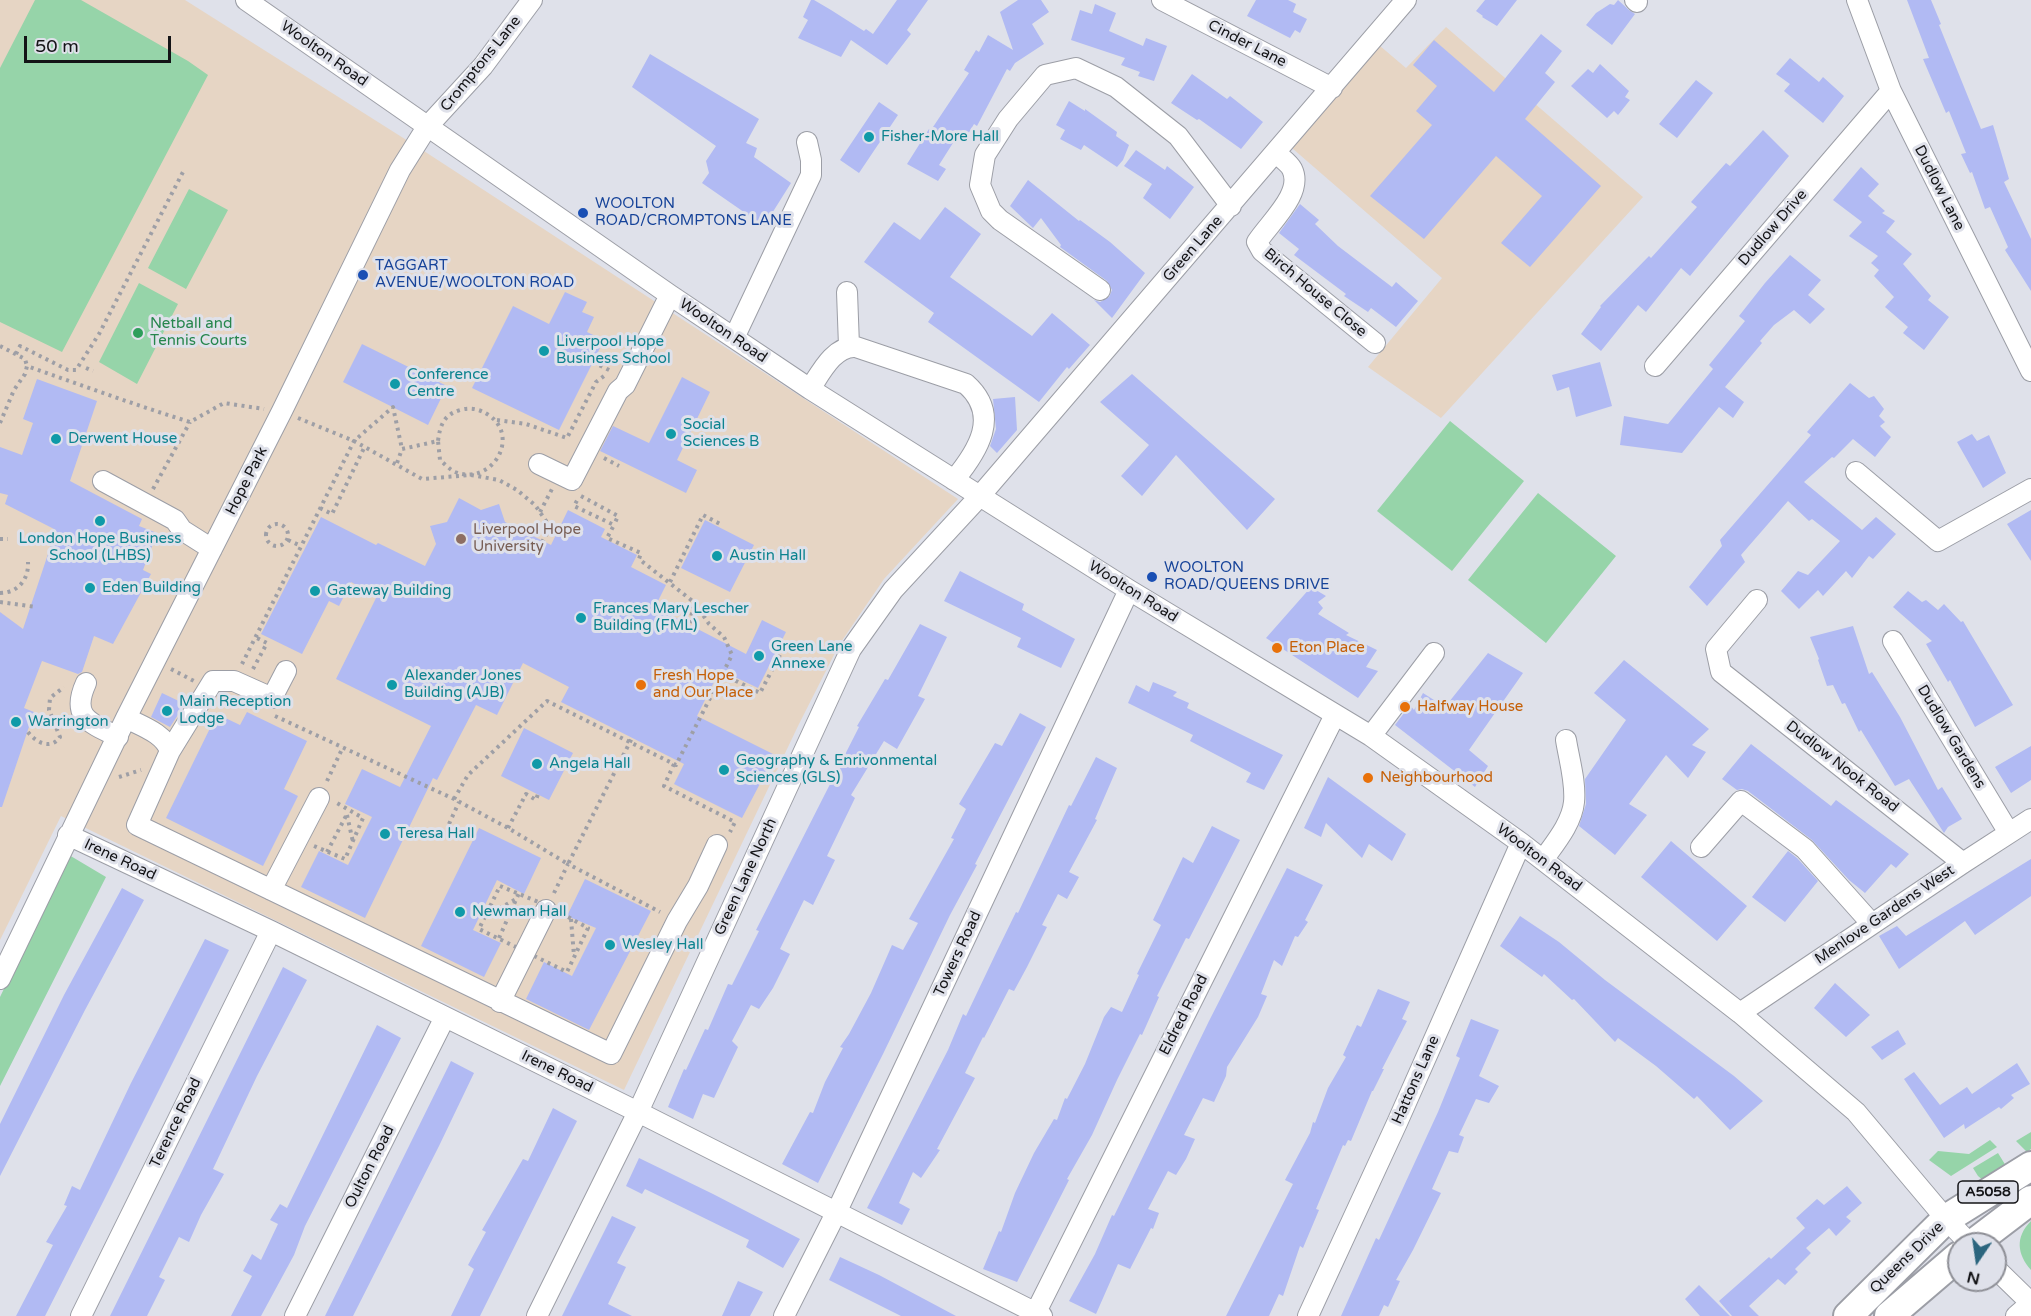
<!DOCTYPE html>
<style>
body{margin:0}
#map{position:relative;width:2031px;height:1316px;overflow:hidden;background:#dfe1ea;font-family:"Varela Round",sans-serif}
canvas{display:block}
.north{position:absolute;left:1947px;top:1232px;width:60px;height:60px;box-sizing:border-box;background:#dfe1ea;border:2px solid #8e8f96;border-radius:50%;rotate:193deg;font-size:16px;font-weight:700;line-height:24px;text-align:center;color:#141417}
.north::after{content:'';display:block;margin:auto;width:21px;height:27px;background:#2b657e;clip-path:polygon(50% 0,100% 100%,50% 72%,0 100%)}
.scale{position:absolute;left:24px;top:36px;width:147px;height:27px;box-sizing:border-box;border:3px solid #141417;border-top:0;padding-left:8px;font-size:18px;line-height:21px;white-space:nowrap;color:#141417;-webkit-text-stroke:4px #dfe1ea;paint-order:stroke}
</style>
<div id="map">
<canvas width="2031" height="1316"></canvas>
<div class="north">N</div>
<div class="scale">50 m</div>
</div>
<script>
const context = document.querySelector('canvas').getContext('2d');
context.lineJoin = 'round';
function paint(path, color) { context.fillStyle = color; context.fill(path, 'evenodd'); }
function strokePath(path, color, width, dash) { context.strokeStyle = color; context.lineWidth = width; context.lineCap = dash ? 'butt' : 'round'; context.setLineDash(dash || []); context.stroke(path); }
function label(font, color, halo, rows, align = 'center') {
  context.font = font + ' "Varela Round",sans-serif'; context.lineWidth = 6; context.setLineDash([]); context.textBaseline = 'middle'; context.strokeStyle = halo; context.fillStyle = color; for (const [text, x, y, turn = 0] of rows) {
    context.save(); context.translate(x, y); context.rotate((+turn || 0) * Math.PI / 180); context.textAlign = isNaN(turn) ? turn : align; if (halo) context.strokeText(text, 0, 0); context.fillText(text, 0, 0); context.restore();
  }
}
paint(new Path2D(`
 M0,0H185L427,153L958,499L884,579L839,645L799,724L624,1090L61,816L0,940Z
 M1446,27L1643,197L1441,418L1368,367L1442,278L1285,142L1373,40L1406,68Z`), '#e6d5c4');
paint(new Path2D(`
 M35,0H81L188,61L208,75L62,352L0,322V68Z
 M189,189L228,210L186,289L148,268Z
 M139,283L178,304L137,384L99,362Z
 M1450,421L1524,481L1452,571L1377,511Z
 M1538,493L1616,556L1546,643L1468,580Z
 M69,855L106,877L0,1086V997Z
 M2031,1132V1149L2027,1152L2016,1141Z
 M1990,1140L1997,1147L1951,1176L1929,1160L1938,1151L1969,1154Z
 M1998,1153L2006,1166L1984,1181L1978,1176L1973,1168Z
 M2031,1221V1270C2017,1254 2015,1237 2031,1221Z`), '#96d4a9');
paint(new Path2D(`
 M811,0H814L831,10L864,31L866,29L873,34L897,0H928L907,30L911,34L887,65L851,40L841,57L798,38L808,20L803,17Z
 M1018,0H1041L1049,12L1032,24L1044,44L1015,63L1010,71L1007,69L977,126L974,124L964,141L958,135L939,165L946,169L938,181L907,164L929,129L931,130L969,73L964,70L976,50L979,52L988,35L1013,50L1000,12Z
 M1256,0H1288L1296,4L1293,12L1307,19L1300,33L1295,30L1290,38L1247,16Z
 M1485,0H1517L1497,26L1482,17L1483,16L1476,11Z
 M1618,0L1629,10L1635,14L1612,45L1586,25L1596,13L1610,4L1614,5Z
 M1907,0H1931L1941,24L1939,25L1981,129L1993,125L2009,179L2004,182L2031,239V291L2005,250L2008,247L1990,207L1985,209L1972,172L1970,173L1961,154L1966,153L1949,111L1946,113L1923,59L1929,58Z
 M1095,4L1116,13L1109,31L1143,46L1146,38L1167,46L1154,81L1138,76L1140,72L1121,65L1125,58L1071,40L1080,10L1092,14Z
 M1541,34L1562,51L1545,73L1555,82L1525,119L1601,186L1530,267L1501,243L1542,196L1496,156L1424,239L1370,196L1432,125L1416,111L1437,86L1413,65L1434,40L1494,92Z
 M650,54L759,119L746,143L757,148L754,157L791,183L764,226L702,183L709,173L706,161L716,146L632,87Z
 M1790,58L1819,82L1823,77L1844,96L1823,123L1784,91L1790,84L1776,74Z
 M1600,64L1629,91L1625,97L1630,100L1618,115L1614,111L1607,118L1571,86L1588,69L1593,73Z
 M1192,74L1227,99L1230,96L1263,122L1241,149L1199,119L1197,120L1171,103Z
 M1696,80L1713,93L1677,138L1659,124Z
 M1069,101L1085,111V109L1117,132L1116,136L1129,145L1123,160L1117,167L1084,145L1081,150L1060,139L1065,130L1056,125Z
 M879,102L898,115L859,173L840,160Z
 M1763,130L1789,156L1690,276L1681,268L1646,312L1638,305L1601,351L1581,334L1601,307L1600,306L1649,256L1651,258L1697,207L1691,202L1726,163L1730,166Z
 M1136,150L1165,170L1167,166L1194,187L1170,219L1143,198L1152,184L1124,166Z
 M1861,167L1879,184L1868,196L1885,211L1882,213L1895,221L1886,232L1912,254L1903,264L1931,296L1928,300L1949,317L1924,350L1903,333L1908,327L1885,307L1894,297L1874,276L1879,270L1871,263L1878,256L1849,236L1862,222L1833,200Z
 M1028,180L1079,221L1080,220L1110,242L1145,273L1112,318L1094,300L1100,302L1109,297L1112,290L1107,281L1060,247L1061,245L1041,218L1033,228L1010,206Z
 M1300,204L1319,220L1315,224L1338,246L1392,287L1396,282L1418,301L1396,327L1371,308L1368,312L1344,296L1346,294L1294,255L1299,249L1279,233Z
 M945,207L981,234L950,277L1032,336L1052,313L1090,345L1069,369L1067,367L1039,402L928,322L934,313L864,262L894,222L920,240Z
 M1790,255L1821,280L1808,295L1825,309L1810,324L1794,310L1774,325L1760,341L1762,343L1725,387L1744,402L1733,418L1719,407L1682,453L1620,445L1624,416L1668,424L1713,369L1709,365L1745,321L1739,316L1765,283Z
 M565,292L587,302L582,312L594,317L587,332L604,340L559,430L472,388L513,306L549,324Z
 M362,344L447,386L428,425L343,382Z
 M1600,362L1612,406L1576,417L1569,387L1557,391L1552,375Z
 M1132,374L1275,499L1247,530L1176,455L1142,496L1121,476L1149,445L1100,402Z
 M682,377L710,392L677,460L697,470L686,493L600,451L613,426L649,443Z
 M37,379L97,401L70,481L142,519L139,526L157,533L143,570L151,574L113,644L94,636L82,672L78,674L42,661L24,708L34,712L2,807H0V612L23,629L56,530L5,504L8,495L0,493V447L22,455L33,423L23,419Z
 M1850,383L1869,398L1874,396L1884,409L1879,416L1885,422L1880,426L1891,437L1875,457L1853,439L1834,458L1832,457L1804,482L1862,530L1876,517L1896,534L1873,559L1869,556L1852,578L1846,571L1823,596L1818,590L1799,609L1781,591L1798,571L1808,575L1840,541L1812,519L1809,521L1788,501L1741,555L1745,562L1707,606L1689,587L1722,546L1720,540L1811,435L1807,432Z
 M1015,397L1017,430L997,453L990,446L996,429L993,399Z
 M1972,434L1977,441L1989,435L2006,473L1983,488L1957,442Z
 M459,498L481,510L499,504L505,522L551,545L568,510L605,529L601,537L637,555L631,567L666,585L655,607L746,654L762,620L786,632L758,688L720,670L697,716L775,755L742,818L674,784L684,764L561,702L569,687L523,663L497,715L476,705L437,780L433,778L365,918L301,887L319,851L348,865L372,817L345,804L362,769L400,787L431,726L336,679L377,596L351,582L339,606L329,601L302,654L261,634L321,517L376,545L378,543L425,566L436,544L430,526L447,522Z
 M2031,510V561L2007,524Z
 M705,520L754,545L730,592L681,568Z
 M960,571L1024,604L1022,610L1075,639L1061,668L1017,647L1021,638L944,601Z
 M1311,587L1326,596L1318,602L1323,608L1318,614L1349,633L1346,635L1377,650L1366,667L1378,671L1358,698L1266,638Z
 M1908,591L1922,602L1926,600L1938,610L1944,604L1961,622L1963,621L2013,705L1975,727L1950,680L1948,682L1926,644L1932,641L1893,607Z
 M920,624L947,637L918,696L925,699L897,749L884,741L851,795L855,798L827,856L835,860L813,905L804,900L780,949L790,954L773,988L759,1009L751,1005L732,1041L738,1047L714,1098L703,1094L693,1119L668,1107L684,1069L686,1070L705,1029L708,1030L728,984L732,985L759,931L756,930L859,727L857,726L885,679L888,680Z
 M1853,626L1869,674L1872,672L1900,717L1938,790L1942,787L1962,819L1948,827L1944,833L1909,779L1895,786L1861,730L1859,732L1845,703L1842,704L1833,685L1827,686L1818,660L1819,659L1810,637Z
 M1488,653L1523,673L1469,750L1488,766L1475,787L1395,725L1410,705L1414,710L1423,693L1445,707Z
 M1624,660L1709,729L1692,745L1706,752L1688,778L1666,755L1629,804L1647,815L1615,855L1579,826L1586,804L1585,779L1626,720L1594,693Z
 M1153,682L1177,692L1173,696L1189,703L1187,708L1283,755L1264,790L1246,782L1251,773L1190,741L1193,735L1128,703L1136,685L1149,692Z
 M162,693L185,704L170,727L151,717Z
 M247,712L307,741L284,789L298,796L263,866L166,818L217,714L240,725Z
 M1020,713L1046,727L975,864L977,865L950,915L883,1054L818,1183L782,1164L810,1112L813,1113L825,1082L843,1048L840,1047L849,1034L871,993L892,945L903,950L918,923L909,919L954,839L951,838L966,809L959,804L995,743L1002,746Z
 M524,728L573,753L549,800L501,776Z
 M1751,744L1831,806L1836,800L1909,854L1896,868L1891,864L1865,893L1849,880L1812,840L1748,791L1742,789L1737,790L1722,779Z
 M2031,746V780L2011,793L1995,767Z
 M1096,757L1117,768L1095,819L1097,820L1069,872L1079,877L1067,899L1058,894L1042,925L1047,927L1027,967L1014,991L1009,989L984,1038L983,1037L965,1073L975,1078L937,1149L940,1150L921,1178L913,1172L899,1203L910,1209L902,1225L867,1208L948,1050L963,1014L966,1016L996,953L1016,912L1018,913L1069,805L1071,806Z
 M1328,777L1406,834L1392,861L1369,844L1362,858L1326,823L1321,837L1304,828Z
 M1212,826L1240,840L1189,939L1186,938L1157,996L1159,997L1142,1035L1140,1034L1117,1080L1092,1135L1067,1179L1069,1180L1017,1282L983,1269L999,1231L1001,1232L1015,1193L1034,1153L1054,1119L1057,1120L1065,1098L1067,1099L1085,1064L1104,1017L1111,1007L1122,1012L1139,975L1137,974L1161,925L1153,920L1183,857L1193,863Z
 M479,828L541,858L524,894L497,880L473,930L501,943L484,977L421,946Z
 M1671,841L1747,906L1717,941L1641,877Z
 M1788,851L1797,858L1818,881L1785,922L1752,897Z
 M2031,859V896L1975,935L1965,921L1899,969L1879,936L1897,926L1906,936Z
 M1287,868L1323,885L1305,920L1308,922L1298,937L1295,936L1282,966L1274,960L1261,994L1267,996L1258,1017L1227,1067L1226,1076L1214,1102L1203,1098L1184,1135L1195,1139L1186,1159L1176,1175L1168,1171L1148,1209L1159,1213L1153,1229L1151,1228L1130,1269L1118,1264L1096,1314L1069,1301L1095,1254L1112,1215L1114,1216L1209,1021Z
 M585,879L651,911L589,1030L526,999L544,962L572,976L596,928L567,916Z
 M122,888L144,900L85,1010L0,1176V1124L64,995Z
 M1520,916L1559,942L1605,980L1734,1076L1763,1101L1730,1130L1697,1096L1694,1099L1656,1066L1618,1038L1615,1042L1574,999L1572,1000L1544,974L1542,977L1500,946Z
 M205,939L229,950L103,1202L45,1316H16L53,1245L46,1242L67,1206L64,1205L72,1186L80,1190L131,1083Z
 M283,967L307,980L257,1076L213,1169L224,1174L201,1215L189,1242L179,1237L159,1277L165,1280L147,1316H110Z
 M1835,983L1870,1015L1846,1037L1814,1008Z
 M1378,989L1410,1002L1402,1019L1407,1021L1382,1069H1384L1373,1091H1372L1351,1141L1348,1140L1345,1146L1343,1145L1316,1209L1319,1210L1303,1248L1300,1246L1283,1296L1279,1294L1269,1316H1226L1293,1184L1285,1180L1310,1133L1313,1122L1315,1123L1328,1088L1346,1057L1343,1055L1357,1025L1361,1027Z
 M1471,1019L1499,1030L1479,1076L1499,1086L1489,1103L1476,1099L1459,1135L1464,1137L1458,1153L1449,1151L1432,1189L1441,1193L1413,1250L1396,1280L1400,1281L1388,1307L1384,1305L1379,1316H1341L1376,1238L1379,1240L1438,1112L1460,1058L1456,1056Z
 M377,1025L401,1038L305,1226L294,1255L261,1316H231L252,1276L243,1271L252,1254L261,1260L278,1224L270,1220L280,1204L287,1208Z
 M1898,1030L1906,1044L1882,1060L1871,1047Z
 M451,1061L474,1073L439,1146L353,1316H325Z
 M2017,1063L2030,1084L2011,1095L2014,1098L2001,1109L1999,1107L1965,1129L1964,1124L1944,1138L1904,1079L1914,1072L1940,1105L1967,1087L1972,1094Z
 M553,1108L577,1121L561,1153L480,1316H451L474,1269L468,1265L486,1232L482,1230L523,1159L528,1161Z
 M639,1158L713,1194L800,1239L783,1268L746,1247L749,1240L645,1189L642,1194L626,1186Z
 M1847,1186L1862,1203L1846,1217L1851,1221L1836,1236L1829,1228L1806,1248L1811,1253L1795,1269L1798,1272L1785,1285L1778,1279L1749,1306L1759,1316H1732L1719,1301L1769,1257L1771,1259L1805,1228L1796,1218L1817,1199L1824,1205Z
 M612,1216L636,1227L617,1263L626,1267L608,1304L632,1316H562Z
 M840,1257L879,1275L956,1316H901L829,1280Z
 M738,1281L763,1292L750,1316H722Z
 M1699,1285L1730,1316H1700L1685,1299Z`), '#b1baf3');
const minor = new Path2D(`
 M246,0L670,295L810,389L1129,590L1371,736L1521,843L1740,1013L1856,1112L1946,1219L1970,1244
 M1162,0L1332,88
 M1635,0L1637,2
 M1857,0L1891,91L2031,371
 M1276,153C1281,158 1289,163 1292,169C1304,193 1270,222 1257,242L1262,251L1375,343
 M1100,290L1000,220L991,211L980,185L985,155L1008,119L1045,75L1076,68L1116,87L1178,136L1231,206
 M847,292L849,346
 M734,338L811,175V160L807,142
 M1655,366L1891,91
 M810,389C820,374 834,345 856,347L966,384C1001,415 978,451 954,480
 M539,464L572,480L618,391L625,385L670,295
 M1856,472L1938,541L2031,489
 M103,481L175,520L182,530L212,549
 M1757,600L1716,649L1721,672L1963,863
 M1893,641L2009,833
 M286,671L272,698L234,681H213L170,751L137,825L611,1054L677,921L698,886L717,845
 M86,683C70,718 91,723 118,737
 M126,718C141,726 164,733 170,751
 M1371,736L1434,653
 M68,835L271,931L638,1112L1042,1316
 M1701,847L1741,801L1805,849L1872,924
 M1543,860C1555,843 1572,823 1574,802C1576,782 1569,759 1566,740
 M271,890L319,798
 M0,979L126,718L282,411L400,170L427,127L483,66L532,0
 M500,1002L546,910
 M1740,1013L1963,863L2031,819
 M1995,1268L2031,1303
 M81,1316L271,931
 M295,1316L445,1017
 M537,1316L638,1112L851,649L893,590L979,497L1406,0
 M784,1316L836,1213L1129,590
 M1034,1316L1335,715
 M1308,1316L1397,1123L1521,843
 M2016,1316L2031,1303`);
const highway = new Path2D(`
 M1973,1244L2031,1200
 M1848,1316L1946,1219L2031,1166
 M1889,1316L1959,1256`);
strokePath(minor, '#9c9ea6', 22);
strokePath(highway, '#9c9ea6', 32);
strokePath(new Path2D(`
 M0,346L25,359L27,366
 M16,354L20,346L68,370H76L99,334L183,172
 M593,362L611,371
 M86,368L93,371
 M298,418L354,441L422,479L471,475L499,480L517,490L535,505L546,521L549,530L538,549
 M497,420L526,424L567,438L596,382L604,376
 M0,423L14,390L25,374L27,366C81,385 135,405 190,422L224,403L264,409
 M604,458L619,466
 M397,463L402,449L438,441L440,460C445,464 450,470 455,472C492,486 520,438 490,416C480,409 471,407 460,410C443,415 440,426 438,441
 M153,489L190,422
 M581,496L618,516L614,525
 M320,508L332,514L365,446
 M540,512L552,489
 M266 535a11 11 0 1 1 22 0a11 11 0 1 1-22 0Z
 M0,539H8
 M288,540L301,546
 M670,582L703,515L722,525
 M0,593C18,593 29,579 28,562
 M0,602L36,607
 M690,623L694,603
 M242,664L354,441L393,407L402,449
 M171,669L194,681
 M253,669L267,643L255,637
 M722,674L760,693L783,649
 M275,716L454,799L508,828L568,864L632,738
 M28,732C36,743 51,750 60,737L49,710L50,698L64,687
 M674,764L664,786L735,822L730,832
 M119,777L141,770
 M327,781L343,747
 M454,799L468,775L547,701L676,765L732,655L724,637L709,624L695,603L639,559L641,553L607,538L614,525L574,506L579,497
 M347,815L353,842
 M449,824L459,802
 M508,828L526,794L536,800L538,794
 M314,846L345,859L363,818L337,803
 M327,852L347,814
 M500,886L548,906L588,928L567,972L479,929Z
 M554,893L568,864L660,912
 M486,916L516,899
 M571,919L574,956
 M499,938L519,893`), '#9e9fa6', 4, [3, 4.5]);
strokePath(minor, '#fff', 20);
strokePath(highway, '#fff', 28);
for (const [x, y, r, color] of [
 [869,137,6,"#0f9aa8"],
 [583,213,6,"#1a4fb4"],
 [363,275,6,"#1a4fb4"],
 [138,333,6,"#2e9e5b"],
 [544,351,6,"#0f9aa8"],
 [395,384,6,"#0f9aa8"],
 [671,434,6,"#0f9aa8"],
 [56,439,6,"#0f9aa8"],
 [100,521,6,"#0f9aa8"],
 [461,539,6,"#8d6e63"],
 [717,556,6,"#0f9aa8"],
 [1152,577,6,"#1a4fb4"],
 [90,588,6,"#0f9aa8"],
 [315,591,6,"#0f9aa8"],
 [581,618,6,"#0f9aa8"],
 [1277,648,6,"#e8710a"],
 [759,656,6,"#0f9aa8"],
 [392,685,6,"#0f9aa8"],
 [641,685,6,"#e8710a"],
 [1405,707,6,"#e8710a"],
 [167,711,6,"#0f9aa8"],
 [16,722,6,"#0f9aa8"],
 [537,764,6,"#0f9aa8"],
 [724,770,6,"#0f9aa8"],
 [1368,778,6,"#e8710a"],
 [385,834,6,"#0f9aa8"],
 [460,912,6,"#0f9aa8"],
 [610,945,6,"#0f9aa8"]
]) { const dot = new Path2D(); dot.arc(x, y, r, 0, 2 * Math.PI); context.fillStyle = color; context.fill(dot); strokePath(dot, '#dfe1ea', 2); }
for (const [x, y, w] of [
 [1988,1192,60]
]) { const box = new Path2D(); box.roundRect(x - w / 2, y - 11, w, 22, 4.5); context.fillStyle = '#dfe1ea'; context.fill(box); strokePath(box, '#141417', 1.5); }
label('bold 14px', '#141417', null, [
 ["A5058",1988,1192]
]);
label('15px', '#141417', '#dfe1ea', [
 ["Cinder Lane",1247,44,27],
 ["Woolton Road",324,54,35],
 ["Cromptons Lane",481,64,-51],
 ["Dudlow Lane",1939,188,63],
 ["Dudlow Drive",1773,228,-49],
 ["Green Lane",1193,249,-49],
 ["Birch House Close",1315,293,40],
 ["Woolton Road",723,331,34],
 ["Hope Park",247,481,-63],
 ["Woolton Road",1133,592,32],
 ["Dudlow Gardens",1951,737,59],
 ["Dudlow Nook Road",1842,767,38],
 ["Woolton Road",1539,858,37],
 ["Irene Road",120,860,25],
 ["Green Lane North",746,877,-65],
 ["Menlove Gardens West",1885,915,-34],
 ["Towers Road",958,954,-65],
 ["Eldred Road",1184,1015,-63],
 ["Irene Road",557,1072,26],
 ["Hattons Lane",1416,1080,-66],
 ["Terence Road",176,1123,-64],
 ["Oulton Road",370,1167,-63],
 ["Queens Drive",1907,1258,-44]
]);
label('15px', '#0d838f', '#dfe1ea', [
 ["Fisher-More Hall",881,137],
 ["Liverpool Hope",556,342],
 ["Business School",556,359],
 ["Conference",407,375],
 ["Centre",407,392],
 ["Social",683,425],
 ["Sciences B",683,442],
 ["Derwent House",68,439],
 ["London Hope Business",100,539,"center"],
 ["School (LHBS)",100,556,"center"],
 ["Austin Hall",729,556],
 ["Eden Building",102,588],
 ["Gateway Building",327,591],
 ["Frances Mary Lescher",593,609],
 ["Building (FML)",593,626],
 ["Green Lane",771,647],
 ["Annexe",771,664],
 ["Alexander Jones",404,676],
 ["Building (AJB)",404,693],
 ["Main Reception",179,702],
 ["Lodge",179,719],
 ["Warrington",28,722],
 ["Geography & Enrivonmental",736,761],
 ["Sciences (GLS)",736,778],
 ["Angela Hall",549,764],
 ["Teresa Hall",397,834],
 ["Newman Hall",472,912],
 ["Wesley Hall",622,945]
], 'left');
label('15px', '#164399', '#dfe1ea', [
 ["WOOLTON",595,204],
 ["ROAD/CROMPTONS LANE",595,221],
 ["TAGGART",375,266],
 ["AVENUE/WOOLTON ROAD",375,283],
 ["WOOLTON",1164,568],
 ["ROAD/QUEENS DRIVE",1164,585]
], 'left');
label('15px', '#27864d', '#dfe1ea', [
 ["Netball and",150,324],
 ["Tennis Courts",150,341]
], 'left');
label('15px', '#785e54', '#dfe1ea', [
 ["Liverpool Hope",473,530],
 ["University",473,547]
], 'left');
label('15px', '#c56008', '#dfe1ea', [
 ["Eton Place",1289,648],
 ["Fresh Hope",653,676],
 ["and Our Place",653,693],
 ["Halfway House",1417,707],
 ["Neighbourhood",1380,778]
], 'left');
</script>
